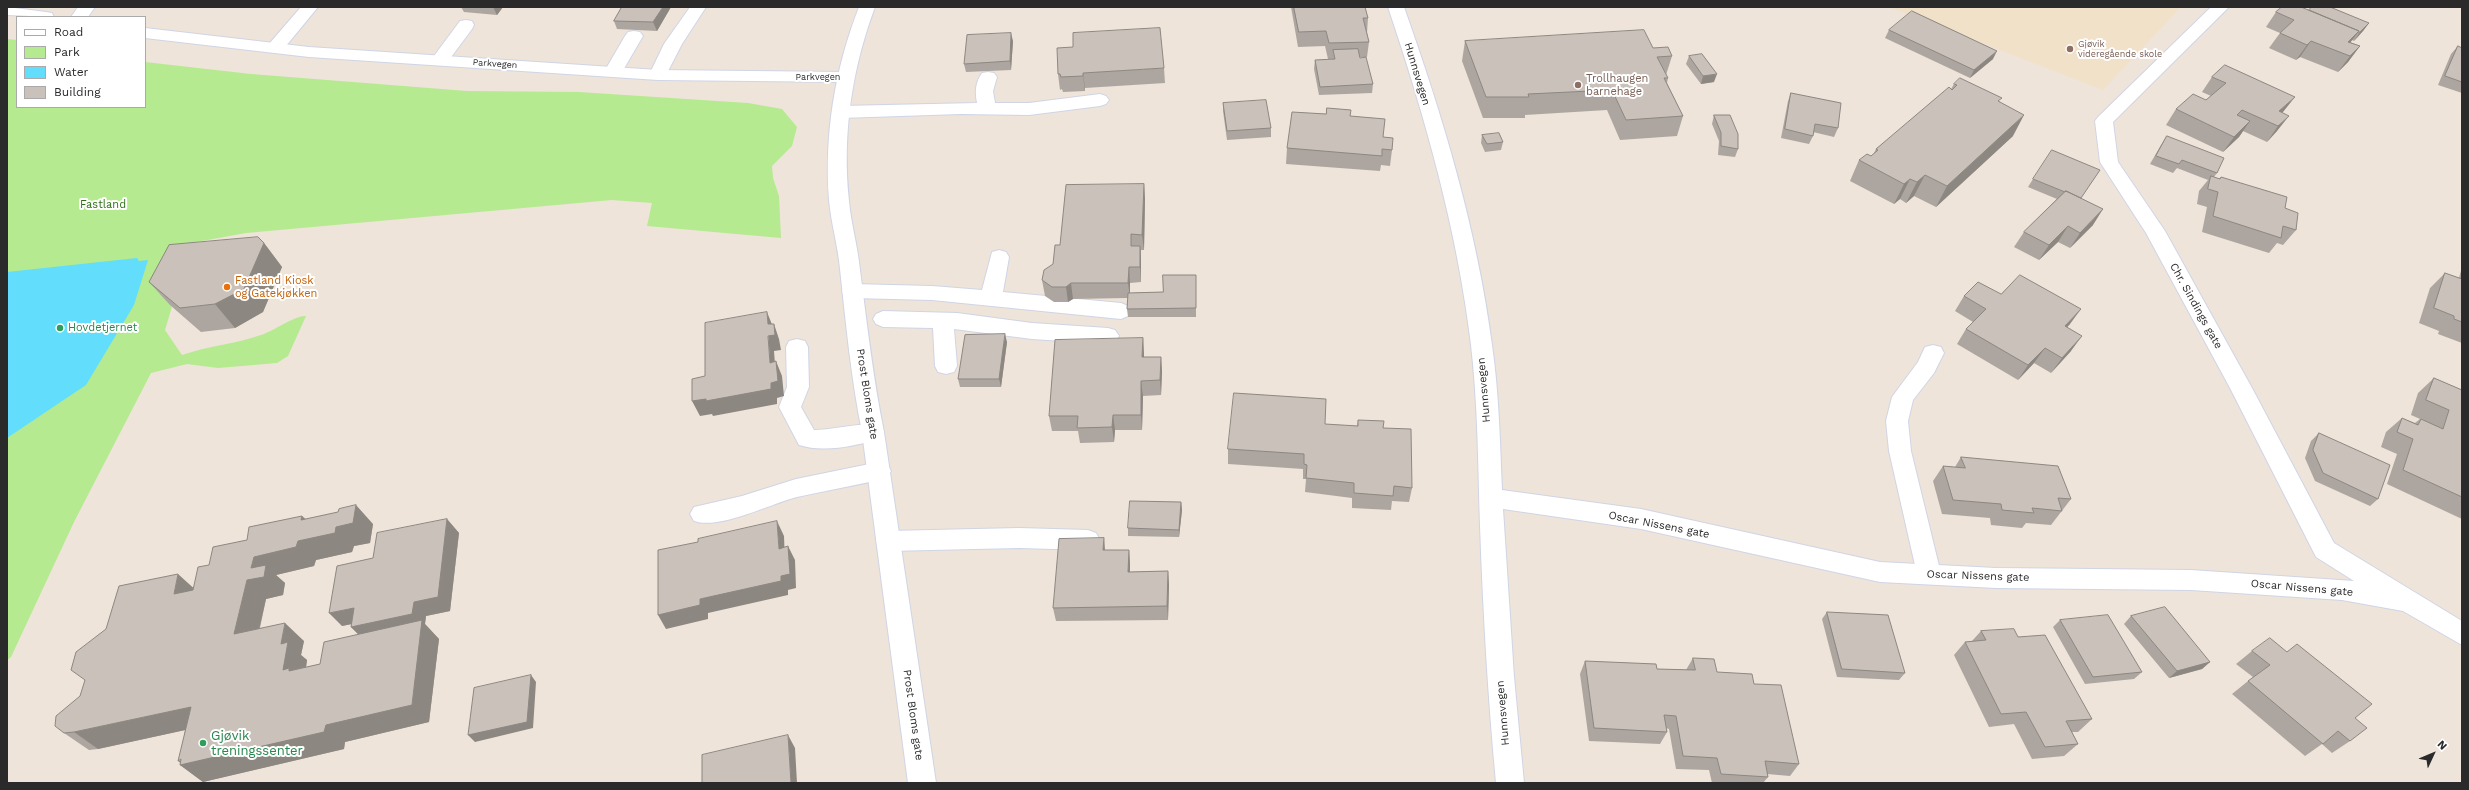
<!DOCTYPE html>
<meta charset="utf-8">
<style>
body{margin:0}
#map{position:relative;width:2469px;height:790px;overflow:hidden;background:#eee4da;font-family:"Work Sans",sans-serif}
canvas{display:block}
.frame{position:absolute;inset:0;border:8px solid #2a2a2a;pointer-events:none}
.legend{position:absolute;left:16px;top:16px;width:130px;height:92px;box-sizing:border-box;background:#fff;border:1px solid #aaa;margin:0;padding:5px 7px;list-style:none;font-size:12px;color:#2a2a2a}
.legend li{display:flex;align-items:center;gap:8px;height:20px}
.legend b{width:20px;border:1px solid #aaa}
.north{position:absolute;left:2413px;top:734px;width:40px;height:40px;-webkit-text-stroke:3px #fff;paint-order:stroke;rotate:46deg;font-size:11px;font-weight:700;line-height:16px;text-align:center;color:#2a2a2a}
.north::after{content:'';display:block;margin:auto;width:14px;height:18px;background:#2a2a2a;clip-path:polygon(50% 0,100% 100%,50% 72%,0 100%)}
</style>
<div id="map">
<canvas width="2469" height="790"></canvas>
<div class="frame"></div>
<ul class="legend">
<li><b style="height:5px;background:#fff"></b>Road</li>
<li><b style="height:11px;background:#b5ea91"></b>Park</li>
<li><b style="height:11px;background:#62ddfb"></b>Water</li>
<li><b style="height:11px;background:#c9c1ba"></b>Building</li>
</ul>
<div class="north">N</div>
</div>
<script>
const context = document.querySelector('canvas').getContext('2d');
context.lineJoin = 'round';
function paint(path, color) { context.fillStyle = color; context.fill(path, 'evenodd'); }
function strokePath(path, color, width, dash) { context.strokeStyle = color; context.lineWidth = width; context.lineCap = dash ? 'butt' : 'round'; context.setLineDash(dash || []); context.stroke(path); }
function label(font, color, halo, rows, align = 'center') {
  context.font = font + ' "Work Sans",sans-serif'; context.lineWidth = 4; context.setLineDash([]); context.textBaseline = 'middle'; context.strokeStyle = halo; context.fillStyle = color; for (const [text, x, y, turn = 0] of rows) {
    context.save(); context.translate(x, y); context.rotate((+turn || 0) * Math.PI / 180); context.textAlign = isNaN(turn) ? turn : align; if (halo) context.strokeText(text, 0, 0); context.fillText(text, 0, 0); context.restore();
  }
}
paint(new Path2D(`
 M1889,7H2181L2103,90Z`), '#f1e1c8');
paint(new Path2D(`
 M7,39L17,40V107H145V62L251,74L467,91L579,92L748,103L782,109L797,127L792,146L772,166L773,178L779,196L781,238L647,226L652,203L612,200L246,233L191,243L165,330L182,355C208,346 235,344 261,335C274,331 295,315 306,316L288,356L277,363L218,368L187,364L151,373L74,522L11,657L7,660Z`), '#b5ea91');
paint(new Path2D(`
 M137,258L139,261L148,260L134,305L86,385L7,438V272Z`), '#62ddfb');
const lane = new Path2D(`
 M78,7H95L88,17H71Z
 M301,7H318L281,52H269L266,48L269,44Z
 M690,7H706L682,44L664,79H652L649,75L664,44Z
 M466,20L472,21L474,25L472,29L446,64H434L431,60L434,56L460,21Z
 M634,31L640,32L643,36L622,72L619,76H607L604,72L625,36L628,32Z
 M988,72L994,73L997,77L993,91L995,103H1029L1100,94L1106,96L1109,100L1106,104L1100,106L1029,115L961,114L841,118L835,116L832,112L835,108L841,106L977,103C975,92 975,83 982,73Z
 M999,250L1006,252L1009,257L1003,292L1121,303L1128,306L1131,311L1128,316L1121,319L932,300L852,298L845,296L842,291L845,286L852,284L932,286L982,290L992,252Z
 M883,311L957,313L1032,323L1108,328L1115,330L1119,336L1115,342L1108,344L1032,339L954,329L957,366L954,372L946,374L938,372L935,366L933,328L883,327L876,324L873,319L876,314Z
 M797,339L805,341L808,347L809,387L801,407L814,430C832,430 867,421 881,426L884,432L881,438C857,446 823,453 799,445L779,407L787,387L786,347L789,341Z
 M1933,345L1941,347L1944,353L1934,373L1913,400L1908,421L1911,451L1941,574L1938,581L1929,584L1920,581L1917,574L1889,451L1886,421L1892,397L1918,362L1925,347Z
 M879,462L887,464L891,471L887,478L879,480C852,486 824,491 797,497C770,504 719,530 694,521L690,514L694,507L742,496L796,479Z
 M1019,528L1088,530L1096,533L1100,540L1096,547L1088,550L1019,548L888,551L880,548L876,541L880,534L888,531Z`);
const street = new Path2D(`
 M7,7L46,12L52,13L54,17L7,15Z
 M1388,7H1404C1443,117 1477,230 1492,345C1499,393 1500,442 1502,490L1641,509L1880,562L1996,568L2191,570L2354,581L2316,557L2230,388L2146,233L2100,162L2095,121L2098,117L2211,7H2229L2113,122L2118,162L2165,231L2252,388L2334,543L2462,621V645L2403,611L2342,600L2191,590L1996,588L1880,582L1641,529L1503,509L1514,677L1524,783H1496C1488,698 1483,612 1480,526C1478,466 1478,405 1471,345C1457,229 1425,117 1388,7Z
 M145,28L309,47L658,70L845,72L851,73L854,77L851,81L845,82L658,80L309,57L145,38Z`);
const secondary = new Path2D(`
 M859,7H875C852,68 842,135 849,201C851,224 858,247 860,270C867,324 873,378 884,432L936,783H908L862,432C851,378 846,324 840,269C838,246 831,223 829,200C824,135 835,68 859,7Z`);
strokePath(lane, '#cfd5e5', 2);
strokePath(street, '#cfd5e5', 2);
strokePath(secondary, '#cfd5e5', 2);
paint(lane, '#fff');
paint(street, '#fff');
paint(secondary, '#fff');
paint(new Path2D(`
 M461,7H503L497,15L464,12Z
 M622,7H671L657,31L617,29L614,21Z
 M1291,7H1365L1368,18L1367,33L1369,42L1367,57H1359L1373,84L1372,93L1319,95L1314,69L1315,60H1332V59H1328L1325,46L1298,47Z
 M2309,10L2369,23L2363,31L2354,41L2352,40L2350,42L2360,46L2348,62L2338,72L2300,57L2296,60L2269,48L2280,33L2266,27L2276,12Z
 M1889,30L1993,59L1970,78L1885,38Z
 M1013,41L1011,70L966,72L964,64Z
 M1465,41L1653,48L1672,56L1666,75L1668,78L1667,83L1683,116L1677,136L1620,140L1607,110L1525,115V118H1483L1462,61Z
 M2458,46L2462,48V93L2438,85L2451,54Z
 M1689,56L1714,82L1701,84L1686,64Z
 M2225,65L2282,113L2277,131L2267,142L2243,131L2239,137L2223,152L2166,125L2176,109L2206,100L2211,96L2202,92L2212,77Z
 M1164,68L1165,83L1085,88V91L1063,92L1062,89L1060,90L1058,74Z
 M1954,84L2000,102L2013,136L1936,207L1914,196L1906,203L1900,199L1894,204L1850,181L1859,160L1871,156L1873,155L1876,149L1951,89Z
 M1791,93L1838,128L1834,137L1813,132V136L1809,144L1781,138L1788,101Z
 M1223,103L1271,128V137L1227,140L1223,111Z
 M1326,114L1350,116L1383,137L1392,150L1390,166L1381,165L1380,171L1286,164L1287,148Z
 M1714,115L1738,149L1735,157L1718,155L1719,141L1712,124Z
 M1482,135L1503,142L1501,150L1485,152L1481,143Z
 M2167,136L2217,173L2214,177L2219,179L2221,177L2285,208L2296,230L2283,245L2277,243L2269,253L2202,232L2207,207L2197,204L2199,191L2208,180L2177,168L2173,173L2150,164L2161,145Z
 M2033,179L2081,198L2093,225L2070,248L2058,242L2039,260L2014,247L2024,232L2057,199L2028,187Z
 M1144,184L1145,199L1144,250H1141V282L1130,283V293L1163,292L1196,275V317H1128L1127,309L1128,298L1073,299L1068,302H1054L1045,296L1042,280L1053,264L1060,245Z
 M264,243L282,267L263,312L235,328L201,332L170,305L149,282Z
 M2462,267V343L2438,334L2439,331L2419,323L2430,288L2445,273L2459,278Z
 M2001,294L2070,324L2067,327L2071,351L2051,373L2034,363L2018,380L1957,344L1966,329L1973,322L1955,311L1964,296Z
 M1143,338L1144,357H1161L1162,372L1161,395L1143,396L1142,430H1115L1114,442L1080,443L1078,431H1052L1049,416Z
 M1007,342L1001,387H960L958,379Z
 M2434,378L2462,390V519L2387,484L2397,454L2381,447L2386,432L2402,418L2415,423L2420,419L2411,415L2418,393Z
 M1358,420L1383,428L1412,488L1409,502L1392,501L1391,510L1352,508V498L1305,492L1306,479H1303V469L1228,464V449L1357,426Z
 M2319,433L2378,499L2370,506L2315,481L2305,458L2311,441Z
 M1961,457L2071,499L2051,525L2026,523L2022,528L1991,525L1990,518L1942,514L1933,481L1943,466L1955,467Z
 M1181,502L1182,510L1179,537L1128,536V528Z
 M302,516L306,519L373,524L370,543L354,546L352,552L316,560L314,566L276,575L285,583L283,595L266,599L260,628L304,641L301,655L307,660L306,667L320,664L358,634L351,627V624L342,626L373,558L447,519L459,533L450,611L426,616L425,624L439,639L429,722L345,742L344,749L203,782L180,765L185,730L98,749L89,750L64,733L80,696L193,587L209,565L247,540Z
 M1104,538L1105,550H1129L1130,564V572L1168,571L1169,585L1168,620L1056,621L1053,608Z
 M1827,612L1905,673L1899,680L1837,677L1822,619Z
 M2131,616L2210,662L2202,669L2169,678L2124,624Z
 M2060,620L2142,672L2134,679L2085,684L2053,627Z
 M1981,631L2018,637L2092,719L2078,732H2072L2078,744L2064,756L2032,759L2014,724L1989,727L1954,655L1965,642L1972,641Z
 M2252,651L2355,718L2350,741L2332,753L2322,744L2305,756L2232,694L2253,677L2236,664Z
 M1693,658L1717,672L1754,684L1799,764L1790,776L1767,774L1768,777L1763,783H1712L1709,770L1676,769L1669,729L1666,728L1667,732L1660,744L1589,741L1580,674L1585,661L1657,669L1686,670Z`), '#ada6a0');
paint(new Path2D(`
 M493,7H503L497,15Z
 M663,7H671L657,31L653,22Z
 M2369,23L2363,31L2354,41L2360,32Z
 M2359,31L2347,47L2348,42Z
 M1011,33L1013,41L1011,70L1010,61Z
 M2311,41L2300,57L2296,60L2307,45Z
 M2360,46L2348,62L2338,72L2350,56Z
 M1997,51L1993,59L1970,78L1974,70Z
 M1083,73L1085,88V91L1083,76Z
 M1717,74L1714,82L1701,84L1703,76Z
 M2295,97L2283,112L2272,123L2279,111Z
 M2024,115L2013,136L1936,207L1947,186Z
 M2289,116L2277,131L2267,142L2278,126Z
 M2250,121L2239,137L2223,152L2234,137Z
 M1925,175L1914,196L1906,203L1917,182Z
 M1910,179L1900,199L1894,204L1904,184Z
 M1144,184L1145,199L1144,250L1142,235Z
 M2103,209L2093,225L2070,248L2080,233Z
 M2068,226L2058,242L2039,260L2049,245Z
 M264,243L282,267L263,312L235,328L215,304Z
 M1140,246L1141,261V282L1140,267Z
 M1129,267L1130,283V298L1128,283Z
 M1071,283L1073,299L1068,302L1066,287Z
 M2081,309L2070,324L2054,341L2065,326Z
 M767,312L773,327L774,324L779,339L781,350L774,351L776,378L770,363Z
 M1005,334L1007,342L1001,387L999,379Z
 M2082,336L2071,351L2051,373L2062,358Z
 M1143,338L1144,354V372L1142,357Z
 M2045,348L2034,363L2018,380L2028,365Z
 M1161,357L1162,372L1161,395L1160,380Z
 M776,361L782,376L784,396L777,398V404L713,416L712,414L700,416L692,401Z
 M1141,381L1143,396L1142,430L1141,415Z
 M1113,415L1115,430L1114,442L1112,427Z
 M1181,502L1182,510L1179,537V530Z
 M356,505L373,524L370,543L354,546L352,552L316,560L314,566L276,575L285,583L283,595L266,599L254,652L234,634L247,580L251,568L254,557L301,520L302,516L320,535L336,527Z
 M447,519L459,533L450,611L426,616L425,624L439,639L429,722L345,742L344,749L203,782L180,765H183L178,761L326,725L364,640L351,627L414,602Z
 M777,521L784,536L785,563L779,549Z
 M1104,538L1105,553L1103,550Z
 M788,546L795,560L796,588L788,590V595L708,613V619L666,629L658,615L700,599L781,576Z
 M1129,550L1130,564V586L1128,572Z
 M1168,571L1169,585L1168,620L1167,606Z
 M178,574L199,593L174,594Z
 M354,608L367,621L342,626L329,613Z
 M285,623L304,641L301,655L307,660L304,682L283,670L281,644Z
 M2210,662L2202,669L2169,678L2177,671Z
 M531,675L536,682L533,728L475,742L468,735Z
 M191,707L213,724L98,749L74,732Z
 M788,735L795,748L797,783H791Z`), '#8d8782');
const building = new Path2D(`
 M622,7H663L653,22L614,21Z
 M1294,7H1365L1368,18H1363L1369,42L1329,43L1326,31L1299,32Z
 M2282,7H2301L2359,31L2348,42L2360,46L2350,56L2311,41L2307,45L2280,33L2294,20L2276,12Z
 M2312,7H2330L2369,23L2360,32H2358L2359,31L2309,10Z
 M1912,11L1997,51L1974,70L1889,30Z
 M1160,28L1164,68L1083,73V76L1061,77L1060,74H1058L1057,48L1073,47V33Z
 M1644,30L1653,48L1668,47L1672,56L1657,57L1668,78H1664L1683,116L1626,120L1612,90L1528,94L1529,97H1486L1465,41Z
 M1011,33L1010,61L964,64L967,35Z
 M2458,46L2462,48V82L2445,76Z
 M1358,49L1360,58L1366,57L1373,84L1320,87L1315,60L1335,59L1333,50Z
 M1702,54L1717,74L1703,76L1689,56Z
 M2225,65L2295,97L2279,111L2289,116L2278,126L2242,110L2237,115L2250,121L2234,137L2176,109L2193,94L2206,100L2226,83L2212,77Z
 M1960,78L2002,98L1998,101L2024,115L1947,186L1925,175L1917,182L1910,179L1904,184L1859,160L1867,154L1871,156L1878,150L1876,149L1949,87L1952,90L1957,85L1954,84Z
 M1791,93L1841,103L1838,128L1815,124L1813,136L1785,129Z
 M1266,100L1271,128L1227,131L1223,103Z
 M1327,108L1351,110L1350,116L1385,119L1383,137L1393,138L1392,150L1382,149V156L1287,148L1292,112L1326,114Z
 M1714,115H1730L1738,134V149L1721,146V133Z
 M1499,133L1503,142L1487,144L1482,135Z
 M2167,136L2224,158L2217,173L2182,160L2179,164L2156,156Z
 M2052,150L2100,170L2081,198L2066,191L2065,192L2033,179Z
 M2211,176L2220,179L2221,177L2287,197L2285,208L2298,213L2296,230L2283,226L2281,238L2213,216L2218,192L2208,189Z
 M1144,184L1142,235L1131,234V246H1140V267H1129L1128,283H1071L1066,287H1052L1042,280L1044,270L1053,264L1055,245H1060L1066,185Z
 M2066,191L2103,209L2080,233L2068,226L2049,245L2024,232Z
 M258,237L264,243L244,289L215,304L180,308L149,282L169,245Z
 M2445,273L2462,279V322L2454,319V316L2434,308Z
 M1163,275H1196V308L1127,309L1128,293L1163,292Z
 M2020,275L2081,309L2065,326L2082,336L2062,358L2045,348L2028,365L1966,329L1986,309L1964,296L1978,282L2001,294Z
 M767,312L768,324H774L775,335L768,336L770,363L776,361L778,381L771,383V389L706,401V399L692,401V379L705,376V323Z
 M1005,334L999,379H958L965,335Z
 M1143,338L1142,357H1161L1160,380L1141,381V415H1113L1112,427L1077,428L1078,416H1049L1055,340Z
 M2434,378L2462,390V497L2403,470L2413,439L2397,432L2402,418L2418,425L2421,419L2443,429L2449,410L2426,400Z
 M1234,393L1326,399L1325,424L1358,426V420L1384,421L1383,428L1411,429L1412,488L1394,486L1393,496L1354,493V483L1306,478L1307,465L1304,464V454L1228,449Z
 M2319,433L2390,465L2378,499L2323,473L2313,450Z
 M1961,457L2058,466L2071,499L2058,498L2062,511L2032,508L2034,513L2002,510L2001,504L1953,500L1943,466L1965,468Z
 M1130,501L1181,502L1179,530L1128,528Z
 M356,505L353,523L336,527L335,533L298,541L296,547L254,557L251,568L266,565L264,577L247,580L234,634L285,623L281,644L288,642L283,670L289,668V671L320,664L324,642L422,620L412,705L326,725L324,732L180,765L181,759L178,761L191,707L74,732L64,733L55,726L56,716L80,696L85,680L71,670L76,652L106,629L119,586L178,574L174,594L193,590L198,567L209,565L213,547L247,540L249,527L302,516L301,520L338,512L339,509Z
 M447,519L438,597L414,602L412,614L351,627L354,608L329,613L337,566L373,558L377,533Z
 M777,521L779,549L788,546L790,574L781,576V581L700,599V605L658,615V550L698,542V539Z
 M1104,538L1103,550H1129L1128,572L1168,571L1167,606L1053,608L1059,539Z
 M2165,607L2210,662L2177,671L2131,616Z
 M1827,612L1888,615L1905,673L1842,669Z
 M2108,615L2142,672L2093,677L2060,620Z
 M2014,629L2018,637L2045,635L2092,719L2066,721L2078,744L2045,747L2026,712L2001,714L1965,642L1986,640L1981,631Z
 M2270,638L2287,652L2297,644L2372,704L2355,718L2367,728L2350,741L2338,731L2323,744L2248,681L2270,665L2252,651Z
 M1693,658L1714,659L1717,672L1752,674L1754,684L1781,685L1799,764L1765,761L1768,777L1721,774L1717,758L1683,756L1676,716L1664,715L1667,732L1594,728L1585,661L1656,664L1657,669L1695,670Z
 M531,675L527,722L468,735L474,688Z
 M788,735L791,783H702V755Z`);
paint(building, '#c9c1ba');
strokePath(building, '#8d8782', 1);
for (const [x, y, r, color] of [
 [2070,49,4,"#8d6e63"],
 [1578,85,4,"#8d6e63"],
 [227,287,4,"#e8710a"],
 [60,328,4,"#2e9e5b"],
 [203,743,4,"#2e9e5b"]
]) { const dot = new Path2D(); dot.arc(x, y, r, 0, 2 * Math.PI); context.fillStyle = color; context.fill(dot); strokePath(dot, '#fff', 1.5); }
label('9px', '#785e54', '#fff', [
 ["Gjøvik",2078,44],
 ["videregående skole",2078,54]
], 'left');
label('9px', '#2a2a2a', '#fff', [
 ["Parkvegen",495,64,4],
 ["Parkvegen",818,77]
]);
label('11px', '#2a2a2a', '#fff', [
 ["Hunnsvegen",1417,74,73],
 ["Chr. Sindings gate",2196,306,61],
 ["Hunnsvegen",1484,390,-95],
 ["Prost Bloms gate",867,394,81],
 ["Oscar Nissens gate",1659,525,11],
 ["Oscar Nissens gate",1978,576,2],
 ["Oscar Nissens gate",2302,588,5],
 ["Hunnsvegen",1503,713,-95],
 ["Prost Bloms gate",913,715,82]
]);
label('11px', '#785e54', '#fff', [
 ["Trollhaugen",1586,79],
 ["barnehage",1586,92]
], 'left');
label('11px', '#2c6f12', '#fff', [
 ["Fastland",103,205]
]);
label('11px', '#c56008', '#fff', [
 ["Fastland Kiosk",235,281],
 ["og Gatekjøkken",235,294]
], 'left');
label('11px', '#27864d', '#fff', [
 ["Hovdetjernet",68,328]
], 'left');
label('13px', '#27864d', '#fff', [
 ["Gjøvik",211,736],
 ["treningssenter",211,751]
], 'left');
</script>
